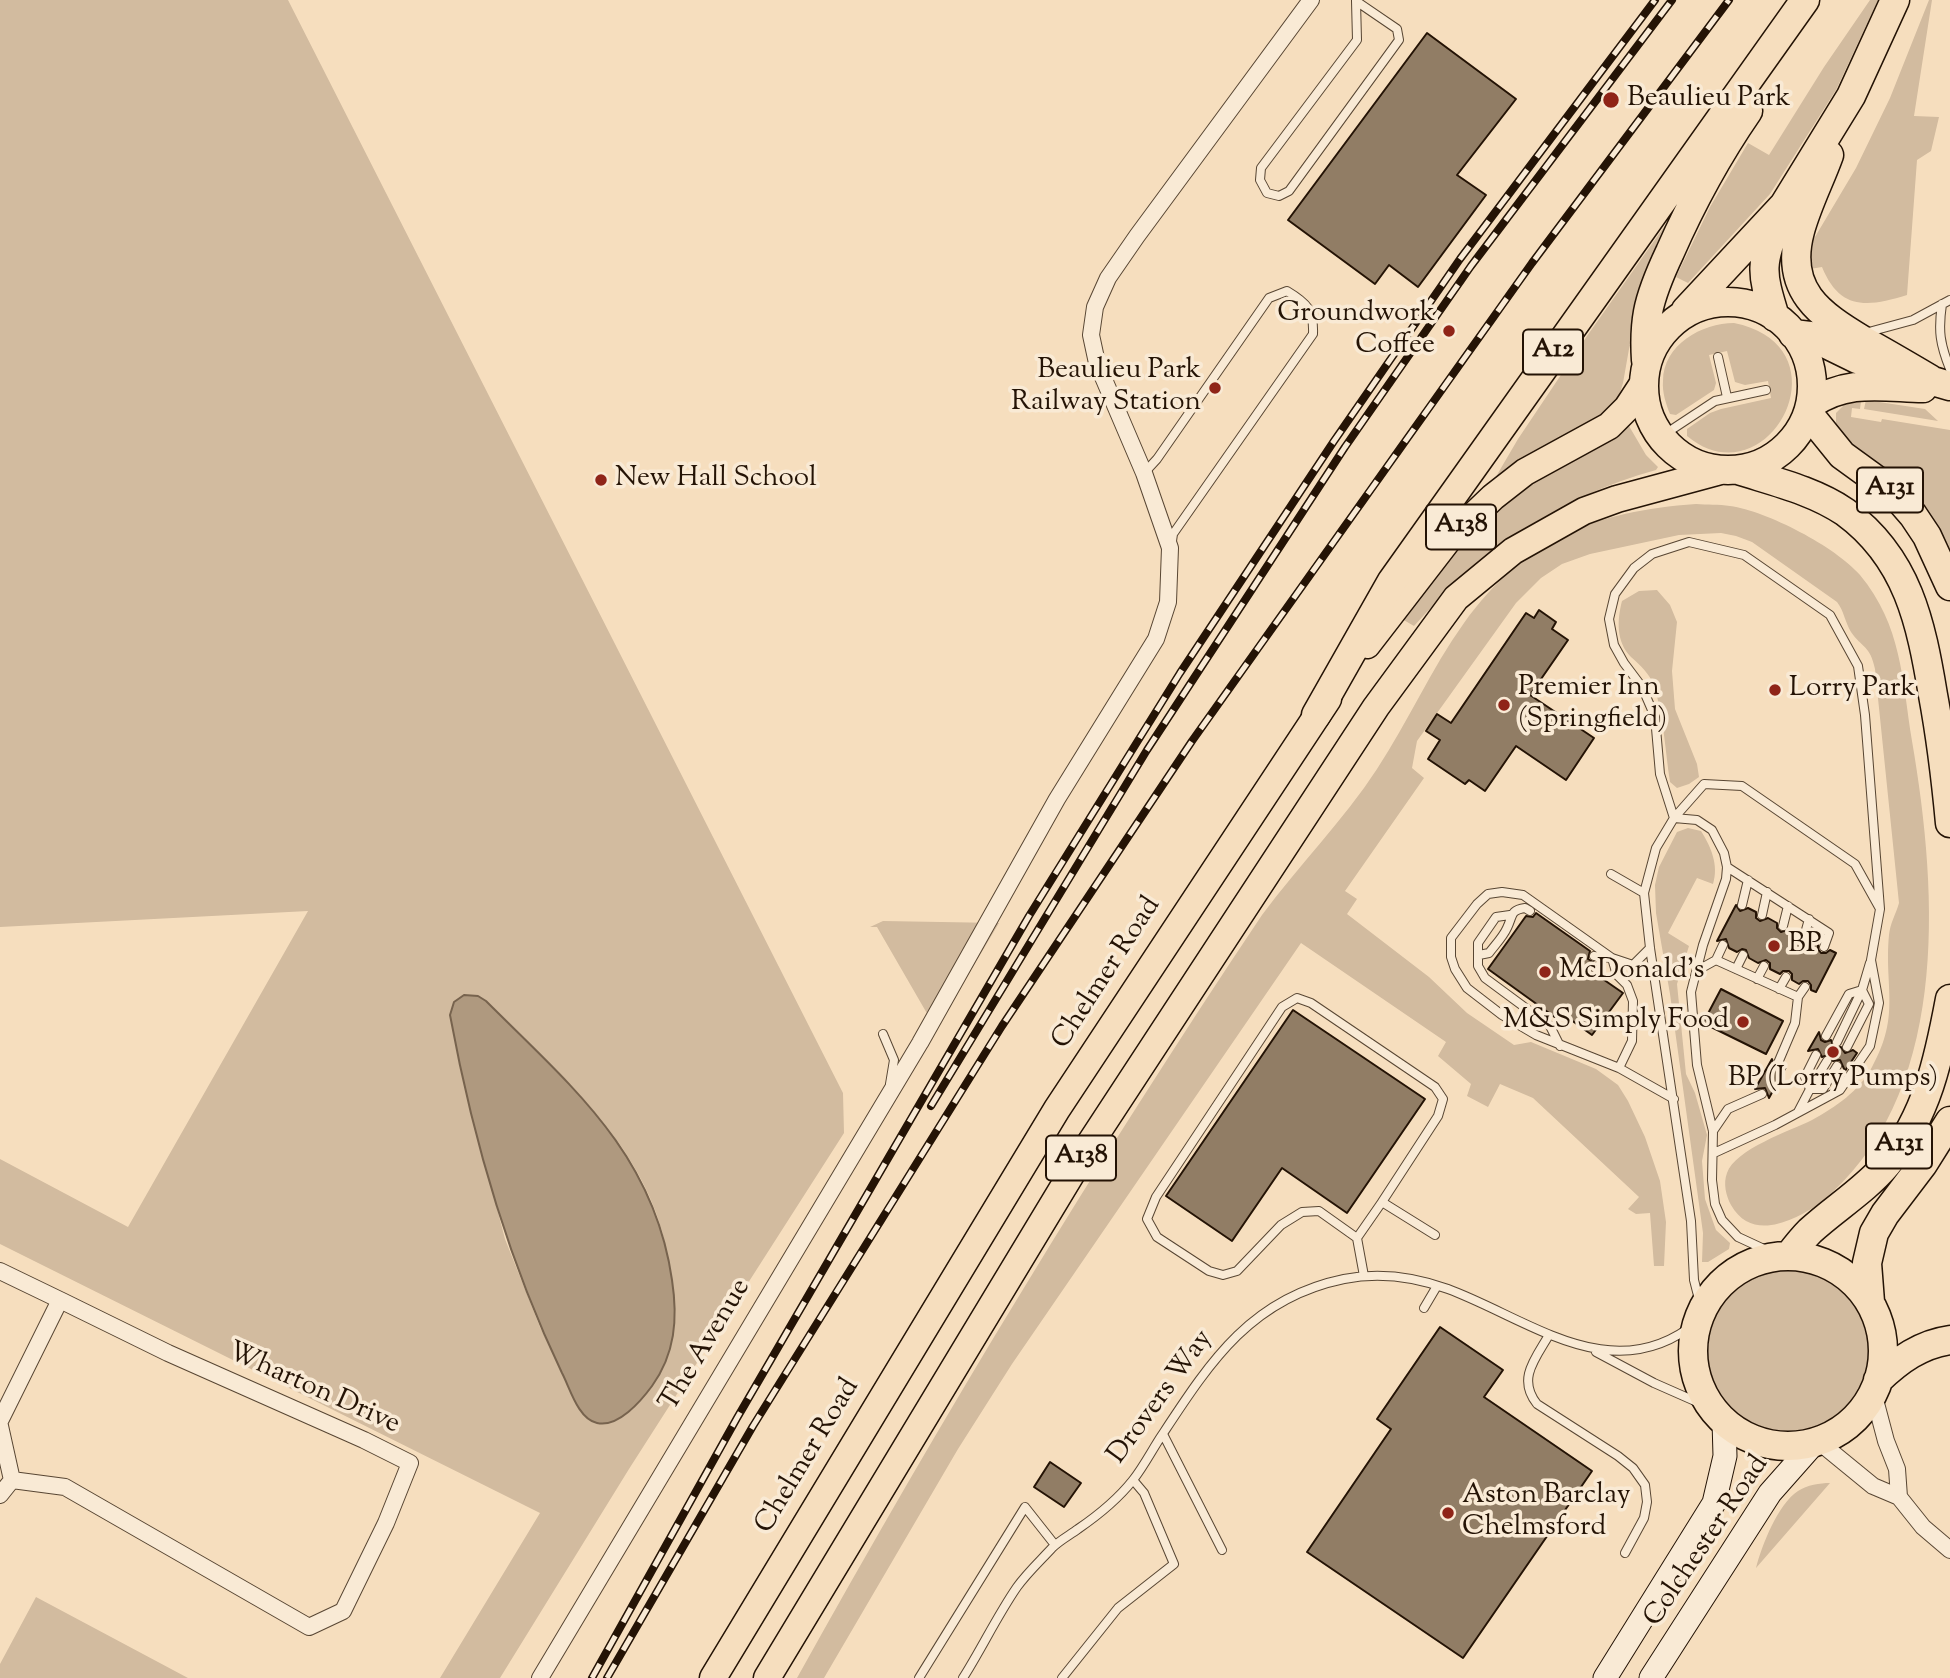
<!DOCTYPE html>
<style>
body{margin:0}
canvas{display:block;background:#f6debe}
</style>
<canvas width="1950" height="1678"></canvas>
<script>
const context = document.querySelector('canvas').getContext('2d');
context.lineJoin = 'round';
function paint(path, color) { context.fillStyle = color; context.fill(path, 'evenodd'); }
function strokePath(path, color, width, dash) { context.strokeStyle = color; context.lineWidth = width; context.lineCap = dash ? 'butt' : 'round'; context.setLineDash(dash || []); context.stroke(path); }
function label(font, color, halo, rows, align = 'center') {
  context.font = font + ' "Sorts Mill Goudy",serif'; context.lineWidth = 7; context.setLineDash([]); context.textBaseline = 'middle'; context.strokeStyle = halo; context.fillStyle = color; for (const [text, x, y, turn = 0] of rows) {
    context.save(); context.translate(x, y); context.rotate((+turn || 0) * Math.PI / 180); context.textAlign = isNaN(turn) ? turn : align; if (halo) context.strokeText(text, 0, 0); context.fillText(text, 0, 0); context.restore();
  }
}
paint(new Path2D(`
 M0,0H288L843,1093L844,1133L629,1469L500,1678H440L540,1513L0,1244V1159L128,1227L308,911L0,927ZM486,1001C554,1069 635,1135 662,1231C666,1246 667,1263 669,1279C676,1327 678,1348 649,1390L580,1410L540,1327L505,1239L460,1068L450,1016L451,1009Z
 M1870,0H1878L1836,90L1770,194L1688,283L1676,277L1710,207L1748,143L1769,155L1824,67Z
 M1929,0H1932L1914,116L1939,117L1931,151L1917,160L1907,295C1868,307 1840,311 1822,267L1810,269L1812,242L1856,168L1890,98Z
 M1685,197L1649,282L1629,349L1623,383L1618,399L1602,418L1494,480L1518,439L1587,336Z
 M1734,323C1851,347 1768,503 1687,436V429L1710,413L1721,409L1771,398L1768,381L1745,385L1735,382L1727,351L1709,355L1716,383L1714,390L1676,415L1670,414C1666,404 1662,392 1663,381C1663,345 1702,323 1734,323Z
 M1866,400L1925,409L1938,421L1864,409Z
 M1852,402H1861L1860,409L1852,408L1851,417L1881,422L1882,419L1950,430V568L1836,428V413L1844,405Z
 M1629,426L1646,455L1658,467L1656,470C1559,496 1481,552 1414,626L1402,619C1427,586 1454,546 1485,519C1528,483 1577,456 1625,427Z
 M1696,504C1707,505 1719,504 1730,506C1767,511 1836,547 1860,575C1902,626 1902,679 1912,741C1939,898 1950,1098 1819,1204C1793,1221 1752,1242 1731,1205C1726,1196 1723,1183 1727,1173C1735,1149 1790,1131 1812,1120C1836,1107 1859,1091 1872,1067C1901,1015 1884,987 1889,935C1890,923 1896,914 1899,903L1875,669C1870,645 1862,648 1851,632C1845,622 1844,611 1837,602L1752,542L1736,536L1721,533L1679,535L1590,554L1562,564L1541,578L1516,603L1417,741L1412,768L1424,778L1345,891L1357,899L1347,914L1429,977L1467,1013L1514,1045L1531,1042L1596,1069L1618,1085L1628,1101L1645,1137L1660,1181L1666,1222L1664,1266H1654L1650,1213L1636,1214L1628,1209L1639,1197L1533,1098L1500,1084L1488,1107L1467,1096L1471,1084L1438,1056L1446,1042L1301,943L1012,1364L958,1449L824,1678H797C942,1417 1096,1163 1262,915C1299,865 1343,821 1377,769C1408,722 1431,669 1464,623C1525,539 1595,511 1696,504Z
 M1657,590L1670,605L1677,622L1672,671L1675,709L1697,764L1699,777L1689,784L1677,788L1670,782C1665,750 1664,717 1654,686C1650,674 1640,665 1631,657C1616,642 1617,620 1622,601L1639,591Z
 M1688,828L1701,831C1711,847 1719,865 1713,884L1697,878L1668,933L1689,946L1677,984L1686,1074L1695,1093L1707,1135L1702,1161L1705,1199L1716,1230L1730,1243L1729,1249L1708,1262H1702L1703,1233L1670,994L1656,913L1655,885L1659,867L1677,832Z
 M883,921L999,923L936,1029L877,927H870Z
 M1708 1351a80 80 0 1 1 160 0a80 80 0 1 1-160 0Z
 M1830,1483L1756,1568C1762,1545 1778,1504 1798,1491C1807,1485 1820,1483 1830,1483Z
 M36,1597L188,1678H0V1664Z`), '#d2bb9f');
const water = new Path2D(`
 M464,995L478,996L486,1001C571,1086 654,1153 672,1280C678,1319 675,1354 652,1386C641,1401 618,1428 597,1423C578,1419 570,1388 562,1373C507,1258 473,1140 450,1015L454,1002Z`);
paint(water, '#af997f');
strokePath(water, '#77634e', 2);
const building = new Path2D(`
 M1427,33L1516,99L1457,175L1486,195L1418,287L1389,265L1375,284L1288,220Z
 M1539,610L1556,622L1552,629L1568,640L1530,695L1594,738L1566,780L1516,746L1485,791L1469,780L1465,784L1428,759L1440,740L1426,731L1437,714L1451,723L1526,613L1534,618Z
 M1736,905L1740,911L1748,908L1756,912V918L1760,921L1768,918L1777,923V928L1781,932L1789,929L1798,934V939L1802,943H1806L1810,940L1818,944V949L1821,953H1826L1830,950L1836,953L1816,992L1811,990V985L1808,981H1803L1799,984L1792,980V974L1789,971H1783L1780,974L1770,969V963L1766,960L1758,963L1749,958L1746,950L1742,949L1737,952L1729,948L1726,939L1717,941Z
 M1536,913L1590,951L1588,959L1602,967L1597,975L1623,993L1592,1035L1560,1012L1556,1018L1488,969L1526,916L1533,917Z
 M1721,989L1783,1021L1766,1054L1703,1023Z
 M1293,1010L1425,1099L1347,1213L1282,1168L1232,1241L1166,1196Z
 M1819,1032L1821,1040L1825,1042L1831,1040L1834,1048L1841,1047L1845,1053L1853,1050L1857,1053L1845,1071L1840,1060L1833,1061L1828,1055L1822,1057L1818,1049L1808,1051Z
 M1772,1059L1775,1069L1786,1067L1769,1098L1765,1088L1755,1089Z
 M1440,1327L1503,1370L1484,1397L1592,1471L1463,1658L1307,1552L1391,1429L1377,1419Z
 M1050,1462L1081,1483L1064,1507L1034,1487Z`);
paint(building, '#917d65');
strokePath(building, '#241305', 2);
const service = new Path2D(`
 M1356,1L1397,29L1399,40L1289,191L1279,196L1267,193L1260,180L1261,168L1357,40Z
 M1942,304C1938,331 1940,344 1950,369
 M1865,333L1913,320L1950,300
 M1718,357L1727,397
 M1662,436L1715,401L1766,390
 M1145,472L1157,459L1269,298L1287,291C1307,303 1314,310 1313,334L1173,534L1172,541
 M1674,818L1660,774L1655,717L1642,687L1624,663L1614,645L1609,619L1615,594L1634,568L1652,554L1689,542L1744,555L1830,615L1858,666L1865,715L1880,909L1871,960L1879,1003L1870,1046L1840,1090L1775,1125L1714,1153
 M1674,818L1704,784L1742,786L1855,864L1879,907
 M1727,867L1829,933L1824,947
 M1611,874L1644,893
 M1742,905L1748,880
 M1510,915L1496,917L1478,943V966L1485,978L1550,1026L1560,1046
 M1762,915L1767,892
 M1783,926L1788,906
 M1804,937L1809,919
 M1650,948L1633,965L1612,958L1523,895L1502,892L1488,894L1477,904L1451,938V957L1455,969L1467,988L1502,1015L1536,1035L1619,1068L1674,1099
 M1479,955L1489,953C1495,945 1503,937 1507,928C1513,916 1510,910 1525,908L1530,911
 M1594,956L1612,958L1617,975L1627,985L1633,1001L1632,1041L1619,1068
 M1716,960L1723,945
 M1736,969L1743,955
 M1698,970L1716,960L1798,997L1805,987
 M1757,979L1764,966
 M1779,989L1786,977
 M883,1034L894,1060L890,1084
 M1826,1036L1849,994L1862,990L1870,963
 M1837,1042L1862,990
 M1847,1047L1869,1004L1862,990
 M1778,1063L1795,1023L1798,997
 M1810,1089H1823L1837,1066
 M1810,1089L1827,1061
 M1798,1112L1810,1089L1805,1077L1816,1055
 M1713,1131L1728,1109L1762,1094
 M1357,1238L1319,1211L1302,1212L1281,1225L1237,1271L1223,1275L1209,1271L1157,1237L1147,1219L1156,1197L1282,1007L1297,998L1311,1003L1435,1087L1443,1099L1438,1116L1382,1202
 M1364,1276L1357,1238L1382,1202L1435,1235
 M1424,1308L1437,1286
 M1702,1311L1694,1280L1691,1221L1650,948L1644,893L1656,848L1674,818L1697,820L1712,830L1724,853L1727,867L1726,879L1703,945L1691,992L1697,1065L1713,1131L1712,1180L1715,1204L1722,1220L1738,1237L1779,1256
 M1549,1335C1535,1359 1517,1379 1537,1404L1618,1456L1633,1468L1645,1485L1647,1502L1644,1518L1625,1553
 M1596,1352L1654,1383L1713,1409
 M1163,1434L1222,1550
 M919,1678L1025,1507L1055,1545
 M963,1678C982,1648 997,1616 1017,1587C1027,1573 1041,1560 1052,1548C1060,1540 1070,1535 1078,1529C1097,1516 1118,1499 1133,1480C1144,1466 1152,1450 1162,1435C1210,1362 1251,1298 1344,1279C1379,1272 1415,1277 1448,1289C1531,1320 1614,1391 1698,1321
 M1062,1678L1118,1608L1174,1564L1144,1493L1133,1480`);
const minor = new Path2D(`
 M0,1271L60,1300
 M1873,1392L1886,1441L1897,1469L1899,1497
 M0,1421L60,1300L168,1353L364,1440L410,1463L386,1523L343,1611L309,1627L65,1487L12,1480
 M0,1426L12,1480
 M1818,1441L1873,1486L1899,1497L1923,1527L1950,1550
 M0,1495L12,1480
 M540,1678L920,1043L1057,799L1156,639L1168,602L1170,548L1144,473L1097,363L1091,335L1095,307L1108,278L1137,236L1311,0`);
const secondary = new Path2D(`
 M1605,1678L1714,1503L1725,1456L1724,1421
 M1651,1678L1770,1493L1816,1441`);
const primary = new Path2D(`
 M1367,645L1448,540L1493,497L1525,472L1609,426L1627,408L1644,382
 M713,1678L1057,1109L1328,699
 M767,1678L1087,1148L1376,707L1456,598L1513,551L1584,511L1617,499L1717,472`);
const trunk = new Path2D(`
 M1829,155C1820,180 1807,205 1800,231C1784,290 1819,314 1864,341C1886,353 1908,366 1930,379
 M1644 386a84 84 0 1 1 168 0a84 84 0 1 1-168 0Z
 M1686,310L1784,205L1851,96L1895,0
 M1775,317C1760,269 1761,265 1778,219
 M1793,334L1810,336L1857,359L1950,386
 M1646,360C1645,344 1645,328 1648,312C1652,291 1661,271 1670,252C1692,202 1717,156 1748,111
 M1811,404C1847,379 1881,387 1923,388
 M1808,413L1842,455L1893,492L1913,515L1927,536L1950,586
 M1741,471C1776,482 1814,491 1845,512C1908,558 1921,623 1933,695C1941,738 1946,780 1950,823
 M1316,715L1392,581L1805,0
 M1789,1256C1795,1248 1802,1239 1810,1231C1835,1208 1865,1190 1887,1164C1927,1116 1939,1058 1950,999
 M1693 1351a95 95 0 1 1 190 0a95 95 0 1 1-190 0Z
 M1870,1302L1867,1263L1874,1233L1885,1214L1923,1164L1950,1121
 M1878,1380C1899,1360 1921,1344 1950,1340`);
strokePath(service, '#584633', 10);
strokePath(minor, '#584633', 18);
strokePath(secondary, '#241305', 25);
strokePath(primary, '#241305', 29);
strokePath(trunk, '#241305', 31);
strokePath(service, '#f9ead5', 8);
strokePath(minor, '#f9ead5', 16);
strokePath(secondary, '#f9ead5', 23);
strokePath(primary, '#f6debe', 26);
strokePath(trunk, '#f6debe', 28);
const rail = new Path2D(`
 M931,1106L1147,750L1345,447L1471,266L1672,0
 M592,1678L737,1418L1029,916L1180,673L1334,441L1460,259L1655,0
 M607,1678L753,1426L1002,1026L1192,741L1532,263L1729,0`);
strokePath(rail, '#241305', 8);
strokePath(rail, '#f9ead5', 5, [16]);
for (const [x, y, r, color] of [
 [1611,100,9,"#8f2418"],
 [1449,331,7,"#8f2418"],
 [1215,388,7,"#8f2418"],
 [601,480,7,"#8f2418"],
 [1775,690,7,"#8f2418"],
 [1504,705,7,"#8f2418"],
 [1774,946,7,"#8f2418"],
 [1545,972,7,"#8f2418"],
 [1743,1022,7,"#8f2418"],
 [1833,1052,7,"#8f2418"],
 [1448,1513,7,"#8f2418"]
]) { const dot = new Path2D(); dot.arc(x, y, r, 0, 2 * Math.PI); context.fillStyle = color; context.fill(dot); strokePath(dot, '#f9ead5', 2.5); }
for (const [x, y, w] of [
 [1553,352,60],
 [1890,490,66],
 [1461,527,70],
 [1899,1146,66],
 [1081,1158,70]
]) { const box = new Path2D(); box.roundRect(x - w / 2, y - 22.5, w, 45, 5); context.fillStyle = '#f9ead5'; context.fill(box); strokePath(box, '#241305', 2); }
label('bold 26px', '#241305', null, [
 ["A12",1553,352],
 ["A131",1890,490],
 ["A138",1461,527],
 ["A131",1899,1146],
 ["A138",1081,1158]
]);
label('28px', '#241305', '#f9ead5', [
 ["Beaulieu Park",1627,100],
 ["Groundwork",1435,315,"right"],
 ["Coffee",1435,347,"right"],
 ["Beaulieu Park",1201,372,"right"],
 ["Railway Station",1201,404,"right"],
 ["New Hall School",615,480],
 ["Premier Inn",1518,689],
 ["(Springfield)",1518,721],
 ["Lorry Park",1789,690],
 ["BP",1788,946],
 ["McDonald's",1559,972],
 ["M&S Simply Food",1729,1022,"right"],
 ["BP (Lorry Pumps)",1833,1080,"center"],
 ["Aston Barclay",1462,1497],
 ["Chelmsford",1462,1529]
], 'left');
label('28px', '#241305', '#f9ead5', [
 ["Chelmer Road",1108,974,-57],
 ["The Avenue",707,1346,-59],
 ["Wharton Drive",313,1390,24],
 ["Drovers Way",1162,1398,-54],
 ["Chelmer Road",809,1457,-59],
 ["Colchester Road",1708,1542,-56]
]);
</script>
